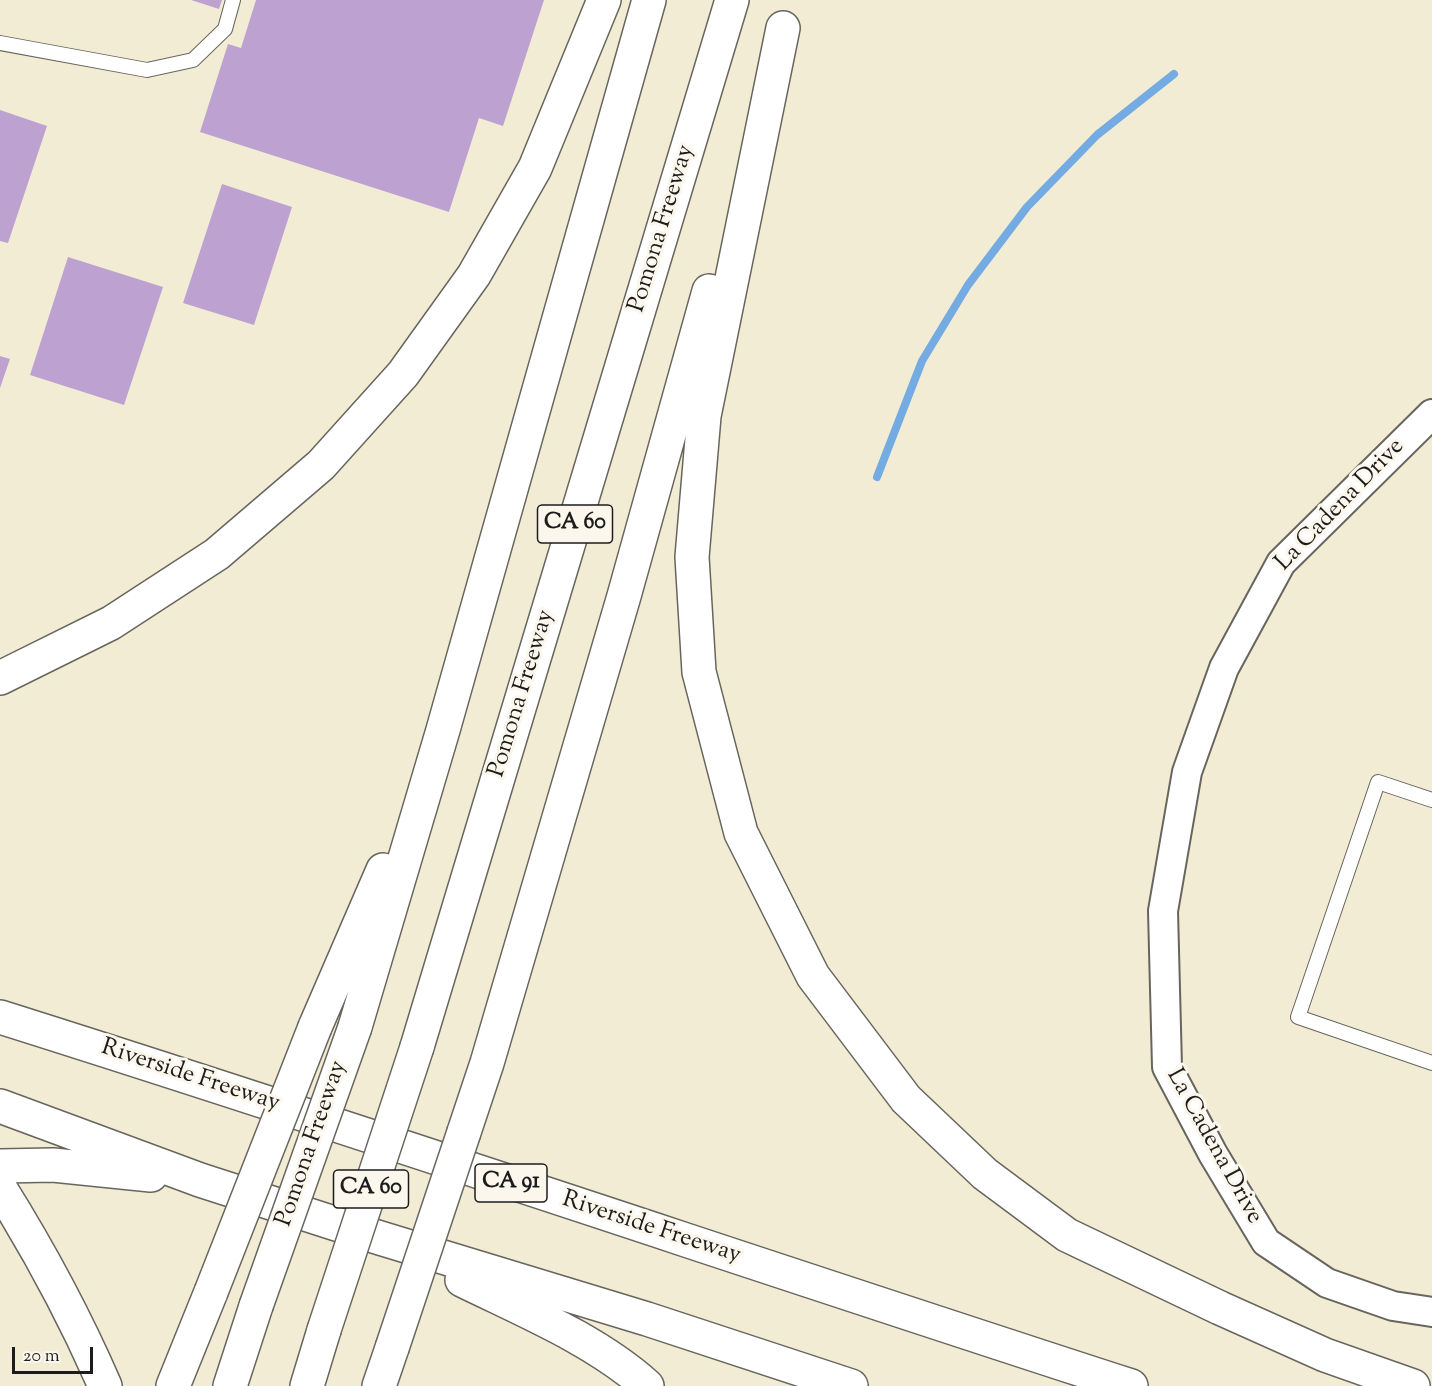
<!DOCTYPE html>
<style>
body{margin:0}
#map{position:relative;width:1432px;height:1386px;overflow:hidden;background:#f3ecd5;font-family:"Sorts Mill Goudy",serif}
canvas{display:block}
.scale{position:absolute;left:12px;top:1347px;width:81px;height:27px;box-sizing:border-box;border:3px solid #1c1c1c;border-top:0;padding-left:8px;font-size:18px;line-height:21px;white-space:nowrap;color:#1c1c1c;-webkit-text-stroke:4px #fbf7ec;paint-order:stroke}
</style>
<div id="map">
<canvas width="1432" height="1386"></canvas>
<div class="scale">20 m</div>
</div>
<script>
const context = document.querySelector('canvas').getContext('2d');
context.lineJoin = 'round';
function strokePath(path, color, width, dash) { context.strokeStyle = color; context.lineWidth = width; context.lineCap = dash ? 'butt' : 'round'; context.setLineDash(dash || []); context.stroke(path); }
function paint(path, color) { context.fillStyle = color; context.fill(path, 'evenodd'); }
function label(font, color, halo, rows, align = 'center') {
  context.font = font + ' "Sorts Mill Goudy",serif'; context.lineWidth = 6; context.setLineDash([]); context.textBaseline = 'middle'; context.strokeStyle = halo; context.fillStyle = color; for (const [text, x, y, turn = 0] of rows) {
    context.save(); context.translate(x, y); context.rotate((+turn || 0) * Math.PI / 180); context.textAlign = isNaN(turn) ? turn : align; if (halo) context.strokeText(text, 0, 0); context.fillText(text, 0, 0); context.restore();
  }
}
strokePath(new Path2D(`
 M877,477L922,361L968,285L1027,207L1097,135L1174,74`), '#73abe2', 8);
paint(new Path2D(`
 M191,0H222L219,9Z
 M256,0H544L503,126L479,118L449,212L200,132L228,44L241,48Z
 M0,110L47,126L8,243L0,241Z
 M222,184L292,207L254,325L183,303Z
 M68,257L163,287L124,405L30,375Z
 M0,356L10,359L0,388Z`), '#bda2d1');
const service = new Path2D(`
 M0,43L147,70L193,60L225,29L233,0
 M1432,800L1378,782L1298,1017L1432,1063`);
const minor = new Path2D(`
 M1432,414L1281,563L1224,668L1187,772L1163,911L1167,1067L1213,1154L1266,1242L1327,1283L1393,1306L1432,1312`);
const motorway = new Path2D(`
 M783,28L704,416L692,557L699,672L741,833L813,976L906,1099L985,1174L1067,1235L1220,1308L1325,1355L1413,1386
 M0,678L111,623L217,554L321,465L403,374L474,275L535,168L604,0
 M0,1017C378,1136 754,1264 1131,1386
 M315,1027L383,870
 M355,1027L443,730L649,0
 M417,1047L732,0
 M0,1106L200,1180L380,1238L647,1319L851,1386
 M464,1132L487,1063L624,596L709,291
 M0,1166L53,1165L151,1175
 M0,1188C40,1252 75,1317 105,1386
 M462,1280C523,1310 596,1340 647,1386
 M173,1386L211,1292
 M230,1386L256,1306
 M307,1386L324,1330
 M379,1386L392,1348`);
strokePath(service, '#67655d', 16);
strokePath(minor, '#67655d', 32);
strokePath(motorway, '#67655d', 36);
strokePath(service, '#fff', 14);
strokePath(minor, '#fff', 28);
strokePath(motorway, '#fff', 33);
const motorwayBridge = new Path2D(`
 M211,1292L315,1027
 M256,1306L355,1027
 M324,1330L417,1047
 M392,1348L464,1132`);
strokePath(motorwayBridge, '#67655d', 36, []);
strokePath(motorwayBridge, '#fff', 33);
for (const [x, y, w] of [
 [575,524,75],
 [511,1183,72],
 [371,1189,75]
]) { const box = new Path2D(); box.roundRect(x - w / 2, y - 19, w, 38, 4.5); context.fillStyle = '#fbf7ec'; context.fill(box); strokePath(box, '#1c1c1c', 1.5); }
label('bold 22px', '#1c1c1c', null, [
 ["CA 60",575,524],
 ["CA 91",511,1183],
 ["CA 60",371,1189]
]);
label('24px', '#1c1c1c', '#fbf7ec', [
 ["Pomona Freeway",663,229,-73],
 ["La Cadena Drive",1341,506,-46],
 ["Pomona Freeway",523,694,-73],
 ["Riverside Freeway",190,1077,18],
 ["Pomona Freeway",313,1144,-71],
 ["La Cadena Drive",1213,1147,61],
 ["Riverside Freeway",651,1229,18]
]);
</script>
